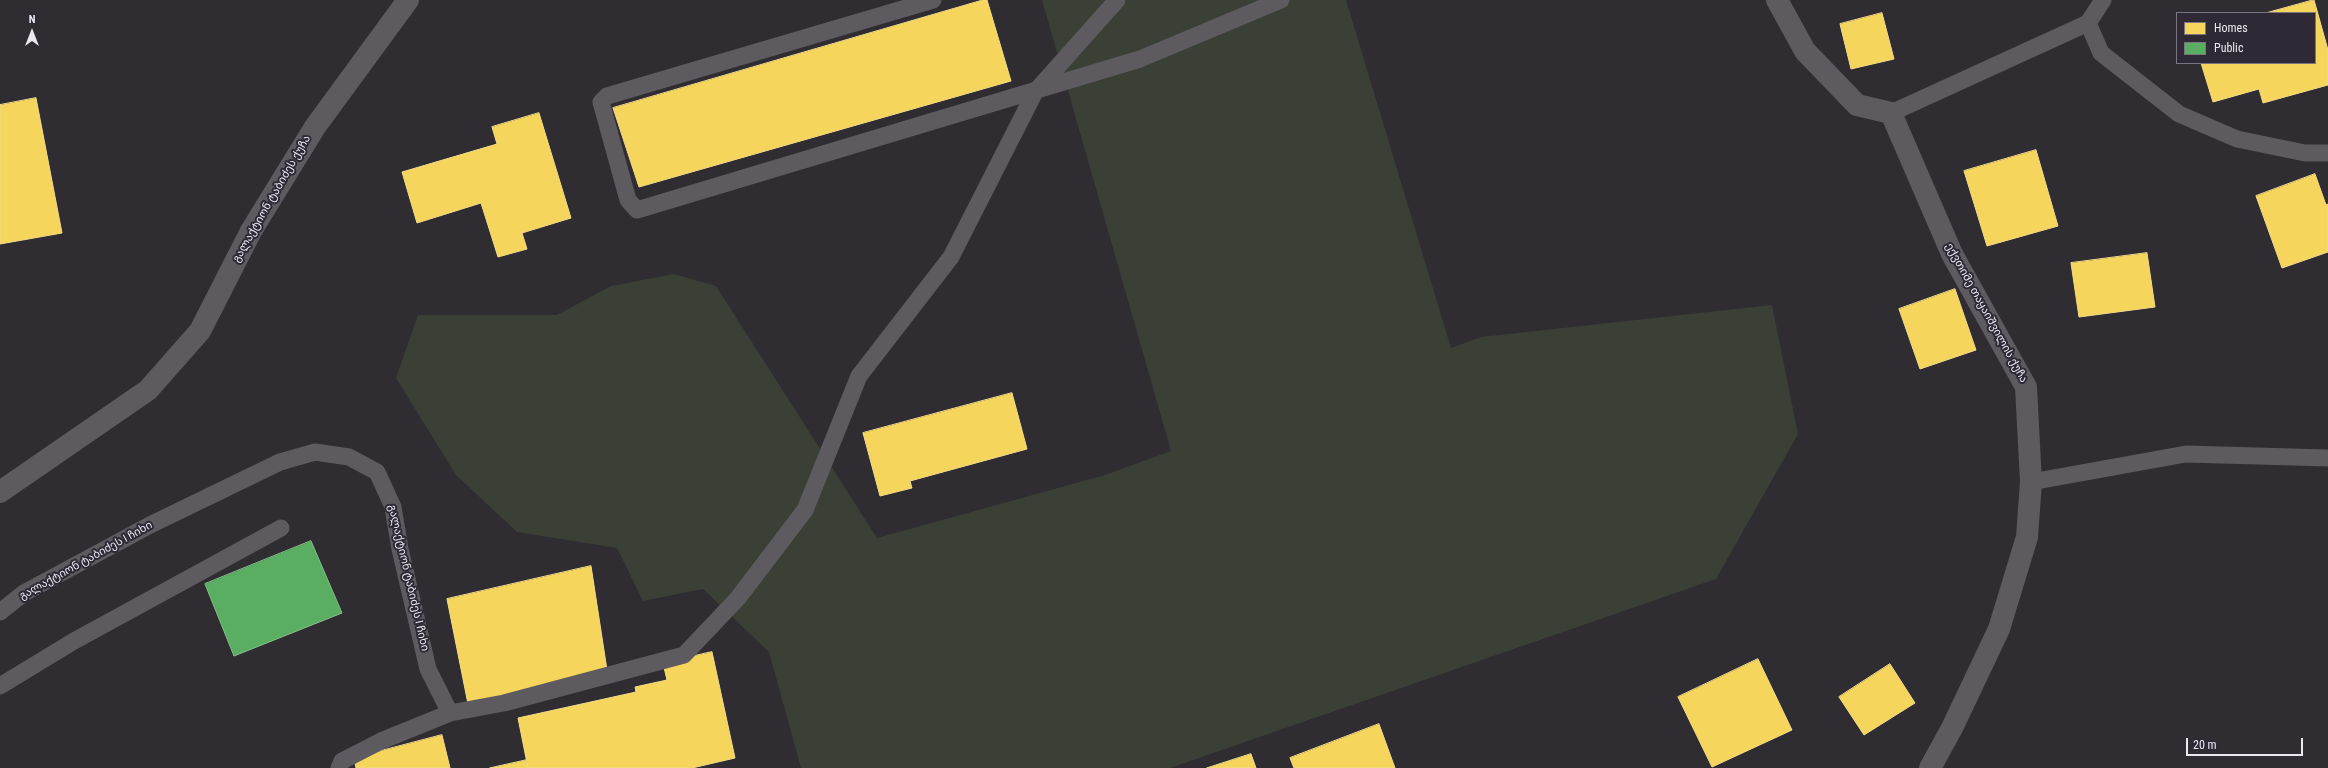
<!DOCTYPE html>
<meta charset="utf-8">
<style>
body{margin:0}
#map{position:relative;width:2328px;height:768px;overflow:hidden;background:#2f2c32;font-family:"Roboto Condensed",sans-serif}
canvas{display:block}
.legend{position:absolute;left:2176px;top:12px;width:140px;height:52px;box-sizing:border-box;background:#2e2935;border:1px solid #7a7580;margin:0;padding:5px 7px;list-style:none;font-size:12px;color:#ebe8f0}
.legend li{display:flex;align-items:center;gap:8px;height:20px}
.legend b{width:20px;border:1px solid #7a7580}
.north{position:absolute;left:12px;top:12px;width:40px;height:40px;-webkit-text-stroke:3px #2e2935;paint-order:stroke;rotate:0deg;font-size:11px;font-weight:700;line-height:16px;text-align:center;color:#ebe8f0}
.north::after{content:'';display:block;margin:auto;width:14px;height:18px;background:#ebe8f0;clip-path:polygon(50% 0,100% 100%,50% 72%,0 100%)}
.scale{position:absolute;left:2186px;top:738px;width:117px;height:18px;box-sizing:border-box;border:2px solid #ebe8f0;border-top:0;padding-left:5px;font-size:12px;line-height:14px;white-space:nowrap;color:#ebe8f0;-webkit-text-stroke:3px #2e2935;paint-order:stroke}
</style>
<div id="map">
<canvas width="2328" height="768"></canvas>
<ul class="legend">
<li><b style="height:11px;background:#f6d55c"></b>Homes</li>
<li><b style="height:11px;background:#5aae61"></b>Public</li>
</ul>
<div class="north">N</div>
<div class="scale">20 m</div>
</div>
<script>
const context = document.querySelector('canvas').getContext('2d');
context.lineJoin = 'round';
function paint(path, color) { context.fillStyle = color; context.fill(path, 'evenodd'); }
function strokePath(path, color, width, dash) { context.strokeStyle = color; context.lineWidth = width; context.lineCap = dash ? 'butt' : 'round'; context.setLineDash(dash || []); context.stroke(path); }
function label(font, color, halo, rows, align = 'center') {
  context.font = font + ' "Roboto Condensed","Noto Sans Georgian",sans-serif'; context.lineWidth = 4; context.setLineDash([]); context.textBaseline = 'middle'; context.strokeStyle = halo; context.fillStyle = color; for (const [text, x, y, turn = 0] of rows) {
    context.save(); context.translate(x, y); context.rotate((+turn || 0) * Math.PI / 180); context.textAlign = isNaN(turn) ? turn : align; if (halo) context.strokeText(text, 0, 0); context.fillText(text, 0, 0); context.restore();
  }
}
paint(new Path2D(`
 M1042,0H1346L1451,348L1481,337L1772,305L1798,434L1716,579L1170,768H801L769,652L703,589L643,601L617,548L517,532L456,475L396,378L418,315H557L611,286L674,274L716,286L877,538L1105,475L1171,451Z`), '#3a4035');
const homes = new Path2D(`
 M983,0H987L1011,81L639,187L613,108Z
 M2314,0L2328,50V85L2263,103L2259,89L2213,102L2201,63H2315V13H2266Z
 M1882,13L1894,59L1851,69L1840,24Z
 M36,98L62,233L0,244V105Z
 M539,113L571,218L522,233L527,249L498,257L481,203L417,223L402,172L497,144L492,127Z
 M2036,150L2058,226L1987,246L1964,171Z
 M2315,174L2326,205L2328,204V252L2282,268L2256,196Z
 M2147,253L2155,307L2079,317L2071,263Z
 M1955,289L1976,350L1920,369L1899,309Z
 M1012,393L1027,449L910,481L912,488L880,496L863,433Z
 M591,566L607,670L468,704L447,599Z
 M712,652L735,758L692,768H528L518,718L636,692L635,687L667,680L663,663Z
 M1758,659L1792,730L1712,767L1678,697Z
 M1890,664L1915,703L1864,735L1839,697Z
 M1379,724L1395,768H1294L1290,758Z
 M442,735L450,768H356L354,758Z
 M1251,754L1256,768H1207Z
 M527,760L528,768H490Z`);
paint(homes, '#f6d55c');
strokePath(homes, '#f3db88', 1);
const public = new Path2D(`
 M311,541L342,613L234,656L205,584Z`);
paint(public, '#5aae61');
strokePath(public, '#86bf8c', 1);
strokePath(new Path2D(`
 M933,0L607,96L601,102L628,200L637,210L1140,59L1281,0
 M2088,23L2101,53L2179,114L2237,139L2305,153H2328
 M1891,113L2088,23L2103,0
 M2031,482L2186,454L2328,458
 M0,612L24,593L150,525L280,462L315,452L349,457L377,472L393,507L400,549L428,669L450,713
 M0,686L74,641L281,528
 M339,768L342,761L381,741L450,713L504,703L684,655L738,598L805,510L859,376L951,257L1035,92L1117,0`), '#5d5b5f', 17);
strokePath(new Path2D(`
 M1777,0L1805,51L1857,105L1891,113L1952,254L2026,387L2031,482L2027,537L1999,629L1952,728L1930,768
 M0,492L148,390L200,331L251,231L315,127L408,0`), '#5d5b5f', 22);
label('11px', '#ebe8f0', '#2e2935', [
 ["გალაქტიონ ტაბიძეს ქუჩა",272,199,-60],
 ["ექვთიმე თაყაიშვილის ქუჩა",1986,313,61],
 ["გალაქტიონ ტაბიძეს I ჩიხი",86,561,-29],
 ["გალაქტიონ ტაბიძეს I ჩიხი",408,578,77]
]);
</script>
